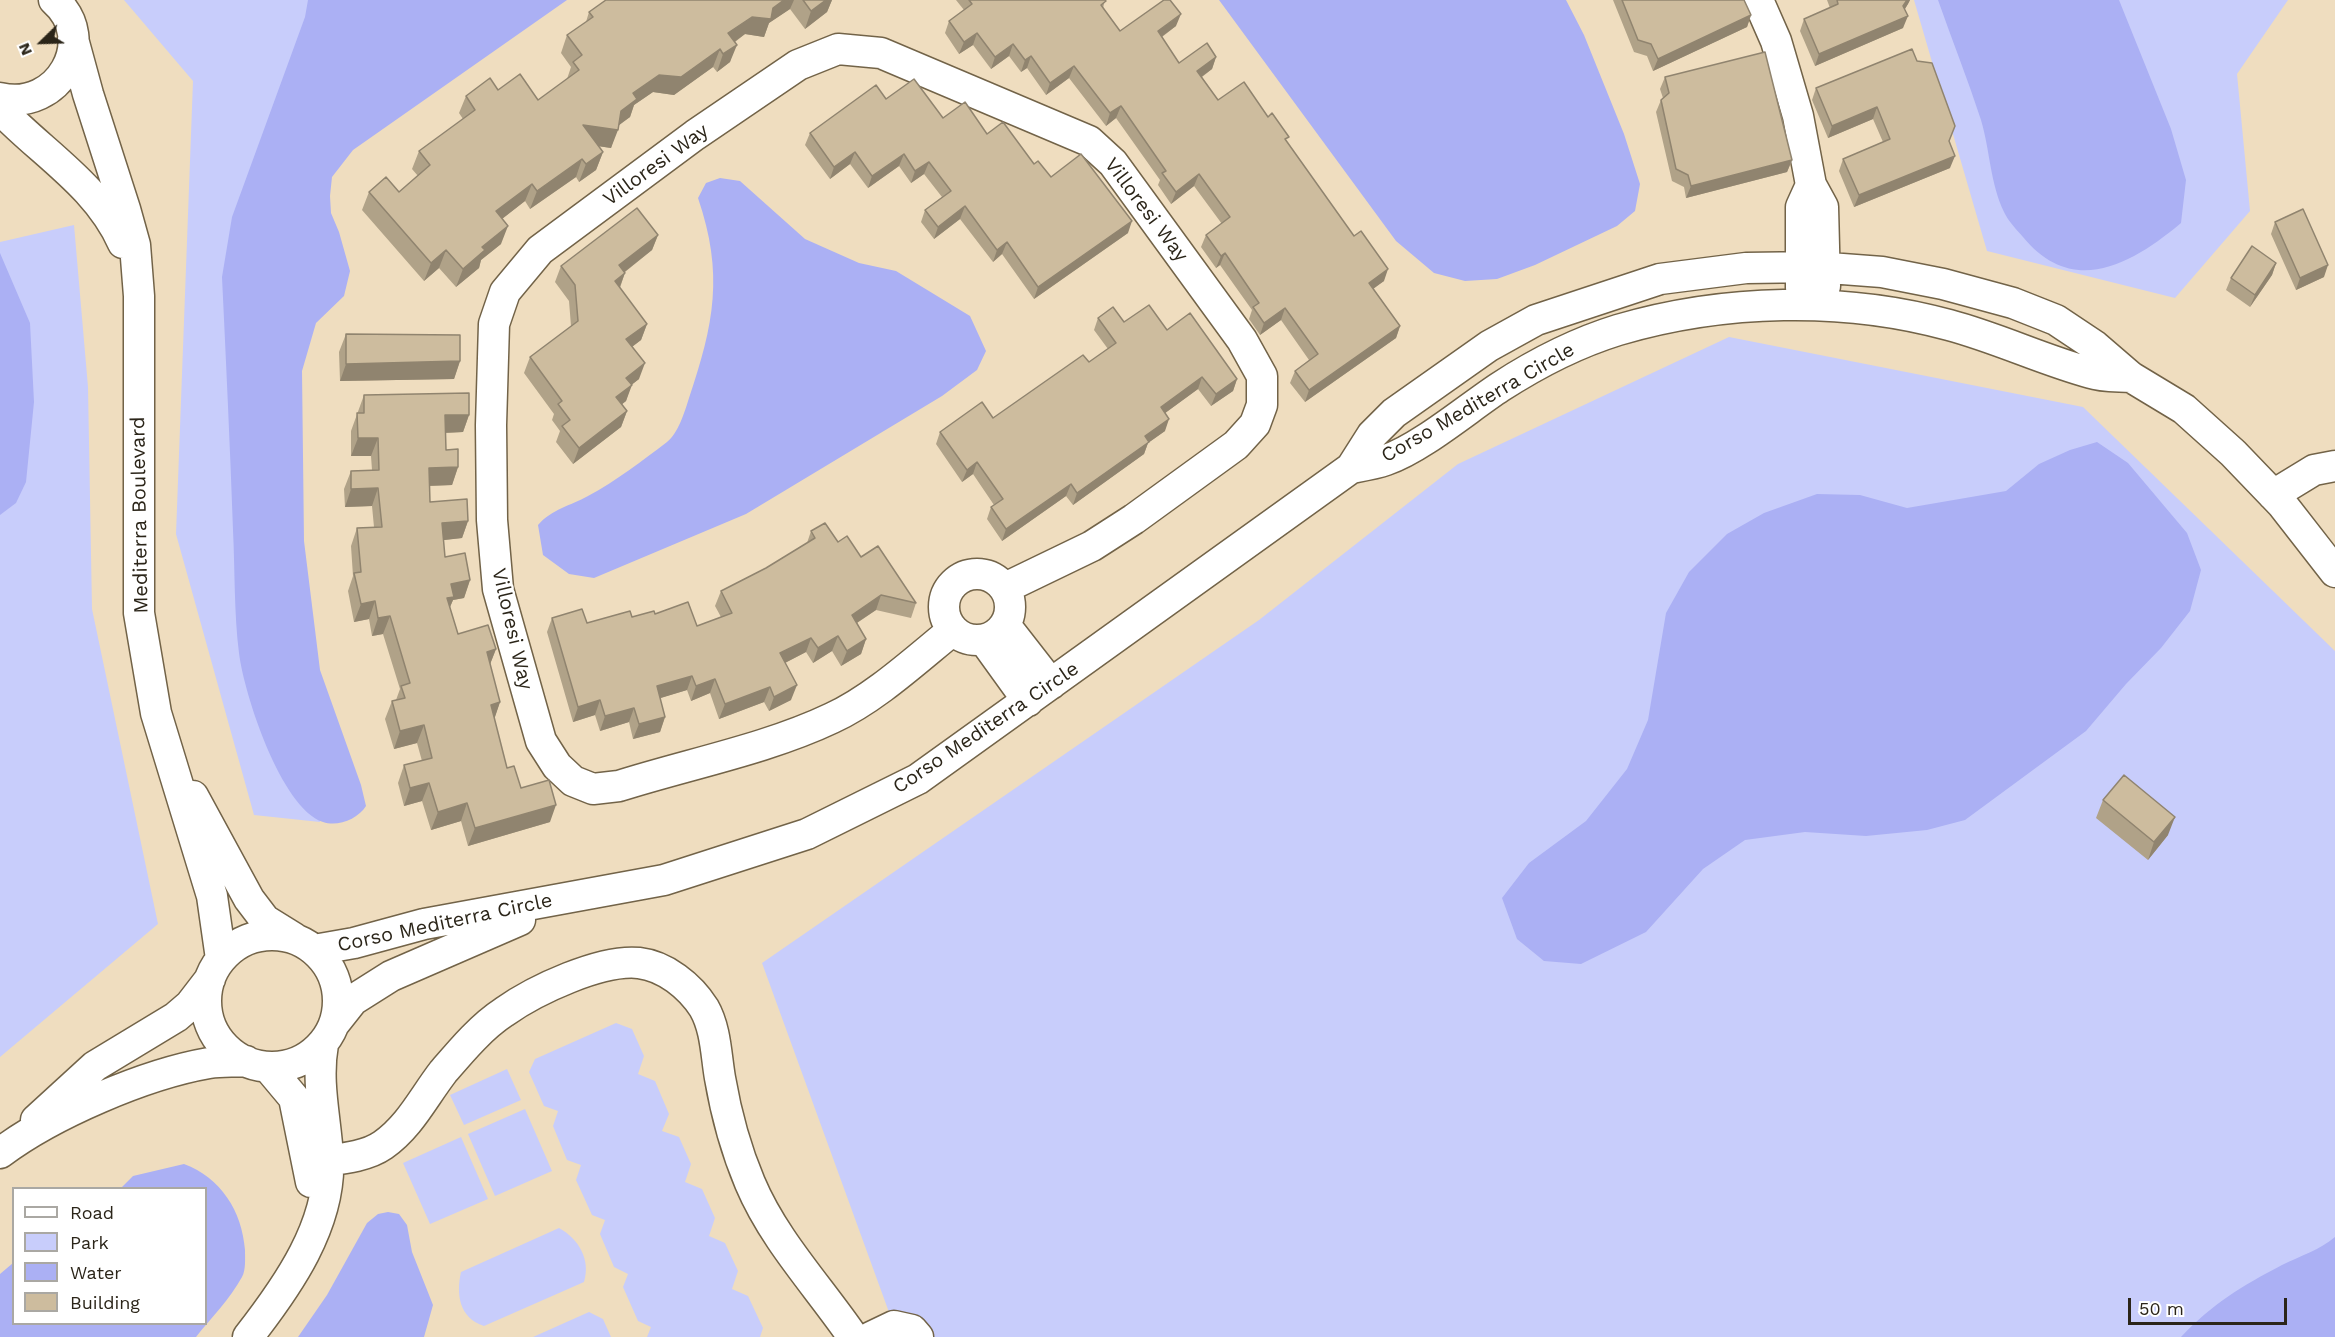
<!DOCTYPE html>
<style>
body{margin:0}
#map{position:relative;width:2335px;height:1337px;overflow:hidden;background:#efddbf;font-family:"Work Sans",sans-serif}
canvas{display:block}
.legend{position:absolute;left:12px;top:1187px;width:195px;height:138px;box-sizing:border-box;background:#fff;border:2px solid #aaa8a3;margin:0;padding:8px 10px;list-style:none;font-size:18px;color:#2b2519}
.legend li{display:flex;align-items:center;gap:12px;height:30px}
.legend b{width:30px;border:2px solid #aaa8a3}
.north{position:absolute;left:12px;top:12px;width:60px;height:60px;-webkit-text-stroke:4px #fff;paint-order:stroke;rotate:247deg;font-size:16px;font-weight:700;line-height:24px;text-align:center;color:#2b2519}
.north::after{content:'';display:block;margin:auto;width:21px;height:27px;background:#2b2519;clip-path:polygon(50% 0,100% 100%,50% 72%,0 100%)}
.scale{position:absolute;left:2128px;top:1298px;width:159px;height:27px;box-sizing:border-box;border:3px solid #2b2519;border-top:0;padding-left:8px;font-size:18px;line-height:21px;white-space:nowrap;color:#2b2519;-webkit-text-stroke:4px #fff;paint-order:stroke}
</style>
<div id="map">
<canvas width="2335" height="1337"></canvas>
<ul class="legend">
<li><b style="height:8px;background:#fff"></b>Road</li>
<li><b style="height:16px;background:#c8cdfb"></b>Park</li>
<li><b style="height:16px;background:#abb0f4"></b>Water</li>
<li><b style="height:16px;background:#cdbc9e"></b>Building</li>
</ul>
<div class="north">N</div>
<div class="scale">50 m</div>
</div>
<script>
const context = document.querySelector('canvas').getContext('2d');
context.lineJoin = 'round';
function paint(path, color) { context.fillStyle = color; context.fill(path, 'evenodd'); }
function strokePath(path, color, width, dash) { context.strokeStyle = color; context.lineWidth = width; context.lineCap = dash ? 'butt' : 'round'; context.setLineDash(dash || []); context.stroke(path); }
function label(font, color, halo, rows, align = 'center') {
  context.font = font + ' "Work Sans",sans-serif'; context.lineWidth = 4.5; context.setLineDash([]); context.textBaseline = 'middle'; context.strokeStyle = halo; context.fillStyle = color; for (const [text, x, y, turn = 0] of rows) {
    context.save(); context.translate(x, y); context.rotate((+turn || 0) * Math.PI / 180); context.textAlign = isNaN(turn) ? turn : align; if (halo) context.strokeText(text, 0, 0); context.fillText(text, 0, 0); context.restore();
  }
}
paint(new Path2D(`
 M124,0H437L286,232L268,522L320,822L254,815L176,534L193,81Z
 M1914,0H2288L2237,74L2250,211L2175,298L1987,251Z
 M74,225L88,387L92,609L158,924L0,1057V242Z
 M1729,337L2083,407L2335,651V1337H898L762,963L1259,620L1458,464Z
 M616,1023L632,1029L644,1056L638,1074L655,1081L669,1114L662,1131L679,1137L691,1164L685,1182L702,1189L715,1218L709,1236L725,1243L738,1271L732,1289L748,1296L763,1328L760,1337H647L651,1327L638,1321L623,1287L628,1274L614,1267L600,1234L605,1220L592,1215L576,1180L581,1165L567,1160L553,1126L558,1111L544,1106L529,1072L535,1059Z
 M507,1069L521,1100L464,1125L450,1095Z
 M525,1109L552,1171L495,1196L468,1134Z
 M461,1137L488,1199L430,1224L403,1163Z
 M559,1228C579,1239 591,1260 584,1282L484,1326C459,1318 456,1294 461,1272Z
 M589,1312L603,1319L611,1337H533Z`), '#c8cdfb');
paint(new Path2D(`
 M308,0H567L353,150L332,177L330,196L331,213L339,232L350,271L344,296L316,323L302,371L304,541L320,670L361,785L366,806C358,819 338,827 323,822C281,808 244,694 239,653C234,613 235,571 233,530C230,446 226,361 222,277L232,217L305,17Z
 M1219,0H1566L1584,35L1624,134L1640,184L1635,211L1617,226L1535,265L1497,279L1465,281L1434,273L1396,241Z
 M1938,0H2119L2171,129L2186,180L2181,223C2132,264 2073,298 2023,237C2017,230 2008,221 2004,212C1990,183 1990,150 1981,120C1968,80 1952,40 1938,0Z
 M720,178L740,181L805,239L859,263L896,271L970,316L986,351L977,370L942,396L746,514L594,578L569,574L543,555L538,525C552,509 570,506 588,496C616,481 642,461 667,442C678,434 685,411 689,398C714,324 724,274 698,198L706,183Z
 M0,253L30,323L34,402L26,482L16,503L0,515Z
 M2097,442L2128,463L2187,533L2201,570L2190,611L2161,648L2126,684L2086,731L1965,820L1927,830L1866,836L1805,832L1745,840L1703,869L1646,932L1581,964L1544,961L1517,939L1502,898L1529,863L1586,821L1627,769L1648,720L1666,613L1689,572L1727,534L1764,513L1817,494L1860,495L1907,508L2006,491L2039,464L2070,450Z
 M184,1164C221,1178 242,1211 245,1250C245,1258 246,1270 242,1277C230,1299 211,1318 196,1337H0V1274L13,1263L14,1324H206V1188H121L133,1176Z
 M388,1212L399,1214L407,1225L412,1252L433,1305L424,1337H298L327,1295L367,1223L378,1214Z
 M2335,1237V1337H2181C2212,1304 2242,1286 2282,1265C2300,1256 2320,1250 2335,1237Z`), '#abb0f4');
const minor = new Path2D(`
 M1758,0L1776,41L1798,116L1811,185L1823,207L1825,286
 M73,39L88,94L125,209L135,245L139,296V613L156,713L212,896L221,959
 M0,98C58,112 100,40 54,0
 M0,109C43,154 97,185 123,243
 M1801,288V207L1811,185
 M2131,377C2118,376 2103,377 2091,373C2043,360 1998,338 1949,325C1844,296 1723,299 1618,330C1576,343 1537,363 1500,387C1468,408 1421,448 1386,460C1375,464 1362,466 1351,468L1372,435L1394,413L1489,346L1536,320L1660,279L1746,268L1816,267L1882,272L1943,284L2013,303L2056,320L2095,346L2131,377L2184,409L2233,453L2282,504L2335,572
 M2273,495L2314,470L2335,466
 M944 607a33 33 0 1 1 66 0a33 33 0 1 1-66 0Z
 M1005,625L1051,684
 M953,630C917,659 874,699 832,718C767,749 688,764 619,786L593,789L573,781L557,766L541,741L498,589L492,520L491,425L494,324L505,292L540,250L695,135L798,65L838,49L881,53L1089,141L1113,163L1242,340L1262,376V405L1255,424L1236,445L1134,519L1092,546L1005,588
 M984,640L1028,701
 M193,796L249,899L265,920L294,938
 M206 1001a66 66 0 1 1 132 0a66 66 0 1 1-132 0Z
 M314,950L354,943L424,924L664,880L807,834L918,779L1351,468
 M334,1024L353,1000L391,976L520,920
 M268,1067L294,1098L311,1182
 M36,1120L95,1066L176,1017L190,1005L210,979
 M0,1153C52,1114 145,1074 209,1063C221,1061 234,1062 246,1061
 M309,1163C332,1159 363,1159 383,1145C410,1126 423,1098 443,1072C461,1051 481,1027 504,1012C535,990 601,959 639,963C665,966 690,986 704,1008C716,1029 716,1055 720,1078C726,1113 736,1150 750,1183C774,1240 818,1286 853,1337
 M248,1337C287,1287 332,1224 328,1157C326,1119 316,1083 323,1044
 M871,1337L894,1326L912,1330L918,1337`);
strokePath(minor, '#726348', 33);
strokePath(minor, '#fff', 30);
paint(new Path2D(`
 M606,0H832L827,12L805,29L790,9L769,23L764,37L745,34L735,42L730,62L717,72L713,67L674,95L653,92L634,105L630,117L618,125L611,148L598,146L603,152L596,170L579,182L576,177L530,209L525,201L502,219L501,244L481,260L479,268L456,287L439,268L424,281L362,210L369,192H399L418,176L412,169L419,151L463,119L459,113L466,96L498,90L538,100L567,79L571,67L561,53L567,35L586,22L589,12Z
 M956,0H1105L1103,8L1120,31L1176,26L1162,37L1179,63L1216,57L1212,69L1202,77L1218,100L1268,117L1287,142L1384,281L1373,288L1400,326L1396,338L1305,402L1290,383L1295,371L1309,360L1281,320L1260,335L1249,319L1252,310L1220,265L1216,268L1201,247L1206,235L1222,224L1194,186L1171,204L1158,185L1160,180L1116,118L1106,126L1069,78L1046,95L1027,68L1021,72L1009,56L991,69L973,45L959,54L945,33L949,21L964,10Z
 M1613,0H1744L1751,15L1747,27L1653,71L1647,56L1634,52Z
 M1827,0H1910L1905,9L1903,28L1815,66L1800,31L1804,19L1830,8Z
 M1912,49L1949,141L1950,168L1854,207L1839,171L1843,159L1883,142L1873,119L1828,138L1812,100L1816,88Z
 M1665,77L1792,160L1787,172L1686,198L1684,187L1672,181L1656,112L1661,100L1663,98L1660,89Z
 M886,99L987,134L1034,164L1051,177L1128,233L1034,299L1002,254L993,262L960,219L934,239L921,222L925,210L942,197L924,174L911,183L899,166L868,188L850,164L830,179L805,145L810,133Z
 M2275,222L2324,277L2296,290L2271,234Z
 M658,235L652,250L625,272L620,288L647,324L641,340L632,347L639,379L631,385L626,401L622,404L627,411L621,427L573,464L556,442L560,431L552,420L554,414L524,373L530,357L571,326L569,301L555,282L561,266Z
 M2276,263L2272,275L2250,307L2226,290L2231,278Z
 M1098,318L1167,330L1237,379L1233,391L1211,406L1198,389L1165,413V431L1148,443L1144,454L1073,505L1066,496L1002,541L987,519L991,507L994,505L973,474L962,482L936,444L940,432L993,418L1089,362L1108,349L1094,330Z
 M346,334L460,361L454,379L340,381L339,352Z
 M364,395L469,415L463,432L446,433V450L458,467L452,485L430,486V502L468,521L462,538L443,540L445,557L470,580L464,598L453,600L450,607L458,634L496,649L490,664L500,702L494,719L507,768L521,788L550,822L468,846L461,821L431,830L422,801L404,806L398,783L404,765L422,761L417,743L394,749L385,719L392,701L396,700L400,689L383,634L372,636L369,619L354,622L348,591L353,576L351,546L357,528L374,527L372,506L345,507L344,489L351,471L372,470L371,456H351V431Z
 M811,531L838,542L861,557L916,603L911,618L876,610L857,623L866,639L861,654L841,666L832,651L813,663L806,652L785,663L791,700L769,711L764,702L719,719L710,693L691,701L687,690L660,698L665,717L660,732L633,739L629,722L600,731L595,715L573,722L547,632L552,618L587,623L655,614L697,626L721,617L715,606L721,591L766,568L807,543Z
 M2103,800L2168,835L2148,860L2096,818Z`), '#b0a288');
paint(new Path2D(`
 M784,0H794L790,9L769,23L764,37L745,34L722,51L728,33L752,17L773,8Z
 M826,0H832L827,12L805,29L811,11Z
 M1907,0H1910L1908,4L1899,18L1903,6Z
 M1181,14L1176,26L1153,43L1158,31Z
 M1751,15L1747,27L1653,71L1658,59Z
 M1908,16L1903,28L1815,66L1819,54Z
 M977,33L973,45L959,54L964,42Z
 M1013,44L1009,56L991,69L995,57Z
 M737,45L730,62L717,72L723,54Z
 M720,49L713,67L674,95L653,92L634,105L630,117L614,129L621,111L633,93L659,75Z
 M1031,56L1027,68L1021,72L1025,60Z
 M1216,57L1212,69L1193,83L1197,71Z
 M1074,66L1069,78L1046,95L1050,83Z
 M1121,106L1116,118L1106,126L1110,113Z
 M1877,107L1873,119L1828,138L1832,126Z
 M583,125L618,130L611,148L577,143Z
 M603,152L596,170L579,182L586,164Z
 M855,152L850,164L830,179L834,167Z
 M904,154L899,166L868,188L872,176Z
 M1955,156L1950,168L1854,207L1859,195Z
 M582,159L576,177L530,209L537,191Z
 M1792,160L1787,172L1686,198L1691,186Z
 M929,162L924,174L911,183L915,171Z
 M1199,174L1194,186L1171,204L1176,192Z
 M532,184L525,201L489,229L496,211Z
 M965,206L960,219L934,239L938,227Z
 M1132,221L1128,233L1034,299L1038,287Z
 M508,226L501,244L481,260L479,268L456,287L463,269L482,247Z
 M658,235L652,250L613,281L619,265Z
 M1007,242L1002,254L993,262L997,250Z
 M446,250L439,268L424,281L431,263Z
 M1225,253L1220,265L1216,268L1221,256Z
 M2276,263L2272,275L2250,307L2255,295Z
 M2328,265L2324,277L2296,290L2300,278Z
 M1388,269L1384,281L1365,295L1369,283Z
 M625,273L619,289L615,281Z
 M1285,308L1281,320L1260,335L1264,323Z
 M647,324L641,340L621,355L626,339Z
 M1400,326L1396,338L1305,402L1309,390Z
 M460,361L454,379L340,381L346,364Z
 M645,363L639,379L620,394L626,378Z
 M1202,377L1198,389L1157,419L1161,407Z
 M1237,379L1233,391L1211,406L1216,394Z
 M632,385L626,401L611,413L616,397Z
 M627,411L621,427L573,464L579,448Z
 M445,415H469L463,432L439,433Z
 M1169,419L1165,431L1148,443L1144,454L1073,505L1077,493L1145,436Z
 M358,438H378L371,456H351Z
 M977,462L973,474L962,482L967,470Z
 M458,467L452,485L423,486L429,468Z
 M1071,484L1066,496L1002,541L1006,529Z
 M378,488L372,506L345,507L351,489Z
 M468,521L462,538L436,541L442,523Z
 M470,580L464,598L453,600L447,614L446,601L451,584Z
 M881,595L876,610L846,630L852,615Z
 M375,601L369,619L354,622L361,604Z
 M390,616L383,634L372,636L378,618Z
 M838,636L832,651L813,663L818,648Z
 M811,638L806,652L775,668L780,653Z
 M866,639L861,654L841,666L847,651Z
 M496,649L489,667L487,652Z
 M692,676L687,690L651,701L657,686Z
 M715,679L710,693L691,701L696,686Z
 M797,685L791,700L769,711L774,697Z
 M770,687L764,702L719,719L725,704Z
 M600,700L595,715L573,722L578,707Z
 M500,702L494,720L491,705Z
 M634,708L629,722L600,731L605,716Z
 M665,717L660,732L633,739L639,724Z
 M424,725L417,743L394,749L400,731Z
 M429,783L422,801L404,806L410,788Z
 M467,803L461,821L431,830L438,812Z
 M556,805L550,822L468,846L475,828Z
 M2175,817L2168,835L2148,860L2154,842Z`), '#90846f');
const building = new Path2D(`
 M606,0H784L773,8L771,19L752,17L728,33L737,45L723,54L720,49L681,77L659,75L633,93L637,99L621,111L618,130L583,125L603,152L586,164L582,159L537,191L532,184L496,211L508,226L482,247L485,250L463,269L446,250L431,263L369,192L386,177L399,192L430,165L419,151L475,110L466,96L490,78L498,90L520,74L538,100L579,70L573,62L582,55L567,35L593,17L589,12Z
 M803,0H826L811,11Z
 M969,0H1105L1106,1L1101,5L1120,31L1164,0H1170L1181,14L1158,31L1179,63L1207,43L1216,57L1197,71L1218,100L1244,82L1268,117L1272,113L1289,137L1285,139L1354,236L1361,231L1388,269L1369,283L1400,326L1309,390L1295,371L1318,354L1285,308L1264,323L1253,307L1259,303L1225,253L1221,256L1206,235L1230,217L1199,174L1176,192L1162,173L1166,171L1121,106L1110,113L1074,66L1050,83L1031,56L1025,60L1013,44L995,57L977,33L964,42L949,21L972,4Z
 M1622,0H1744L1751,15L1658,59L1651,44L1638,40Z
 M1837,0H1907L1903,6L1908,16L1819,54L1804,19L1838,4Z
 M1912,49L1917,61L1932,63L1955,126L1949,141L1955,156L1859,195L1843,159L1890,139L1877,107L1832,126L1816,88Z
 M1765,52L1792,160L1691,186L1688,175L1676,169L1661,100L1669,93L1665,77Z
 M914,79L943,118L965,102L987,134L1003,122L1034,164L1038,161L1051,177L1081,154L1132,221L1038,287L1007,242L997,250L965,206L938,227L925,210L951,191L929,162L915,171L904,154L872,176L855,152L834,167L810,133L876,85L886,99Z
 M637,208L658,235L619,265L625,273L615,281L647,324L626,339L645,363L626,378L632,385L616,397L627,411L579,448L562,426L570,420L558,404L562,401L530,357L578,321L575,285L561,266Z
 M2303,209L2328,265L2300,278L2275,222Z
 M2252,246L2276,263L2255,295L2231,278Z
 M1149,305L1167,330L1190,313L1237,379L1216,394L1202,377L1161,407L1169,419L1145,436L1149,442L1077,493L1071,484L1006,529L991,507L1003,499L977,462L967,470L940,432L982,402L993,418L1083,355L1089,362L1116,343L1098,318L1113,307L1124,322Z
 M346,334L460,335V361L346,364Z
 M469,393V415H445L446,450L458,449V467L429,468L430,502L467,499L468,521L442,523L445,557L465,553L470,580L451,584L454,597L447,598L458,634L488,625L496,649L487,652L500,702L491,705L507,768L514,766L521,788L549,780L556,805L475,828L467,803L438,812L429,783L410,788L404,765L432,758L424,725L400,731L392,701L405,698L401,686L410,683L390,616L378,618L375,601L361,604L354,573L361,572L357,528L382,527L378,488L351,489V471L379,470L378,438H358L357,413H364V395Z
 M825,523L838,542L847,536L861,557L878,546L916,603L881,595L852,615L866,639L847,651L838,636L818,648L811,638L780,653L797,685L774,697L770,687L725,704L715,679L696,686L692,676L657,686L665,717L639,724L634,708L605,716L600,700L578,707L552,618L582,609L587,623L630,611L632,617L654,611L655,614L688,602L697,626L732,613L721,591L766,568L815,538L811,531Z
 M2124,775L2175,817L2154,842L2103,800Z`);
paint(building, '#cdbc9e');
strokePath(building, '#90846f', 1.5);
label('20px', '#2b2519', '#fff', [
 ["Villoresi Way",656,165,-36],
 ["Villoresi Way",1146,210,53],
 ["Corso Mediterra Circle",1478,403,-30],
 ["Mediterra Boulevard",140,515,-91],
 ["Villoresi Way",512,629,77],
 ["Corso Mediterra Circle",986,728,-34],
 ["Corso Mediterra Circle",445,923,-12]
]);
</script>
